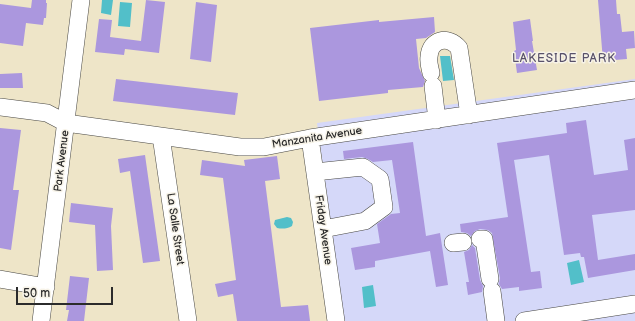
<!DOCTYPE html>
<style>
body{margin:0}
#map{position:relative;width:635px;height:321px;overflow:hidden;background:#eee5c8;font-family:"Balsamiq Sans",sans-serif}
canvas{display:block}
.scale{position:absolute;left:16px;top:287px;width:97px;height:18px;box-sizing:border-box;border:2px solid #2b2b2b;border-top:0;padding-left:5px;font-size:12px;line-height:14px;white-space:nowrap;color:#2b2b2b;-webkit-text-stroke:3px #f7f3e8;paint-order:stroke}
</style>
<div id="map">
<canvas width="635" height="321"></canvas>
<div class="scale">50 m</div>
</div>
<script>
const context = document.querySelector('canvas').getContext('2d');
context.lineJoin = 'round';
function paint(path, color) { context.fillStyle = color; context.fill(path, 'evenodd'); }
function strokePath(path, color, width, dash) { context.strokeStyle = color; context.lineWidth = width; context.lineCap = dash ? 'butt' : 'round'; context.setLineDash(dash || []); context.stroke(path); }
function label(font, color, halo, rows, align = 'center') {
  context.font = font + ' "Balsamiq Sans",sans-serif'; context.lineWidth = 3; context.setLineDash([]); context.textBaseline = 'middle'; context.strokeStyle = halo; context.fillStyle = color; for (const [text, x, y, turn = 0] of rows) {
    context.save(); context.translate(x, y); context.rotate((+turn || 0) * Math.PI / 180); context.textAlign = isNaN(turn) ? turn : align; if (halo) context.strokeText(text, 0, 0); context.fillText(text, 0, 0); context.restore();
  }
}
paint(new Path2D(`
 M635,79V321H344L317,123Z`), '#d5d8f9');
paint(new Path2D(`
 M102,0H113L111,15L101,13Z
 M120,2L132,3L130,27L118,26Z
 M440,56H450L454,80L443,81Z
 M287,217L291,218L293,222L292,226C287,229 282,229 277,228L274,224L275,220Z
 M579,260L584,282L571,285L567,263Z
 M373,285L376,306L364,308L362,287Z`), '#52bfc9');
paint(new Path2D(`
 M32,0H46V3H47L46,18H44L43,25L26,23L23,46L0,43V4L31,8Z
 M146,0L165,2L159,53L125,49L124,55L95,52L99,19L112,20L110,37L141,41Z
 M598,0H616L617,14H620L622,32L634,31L635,48L626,49L627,59L603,61Z
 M196,2L217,5L211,62L190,59Z
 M434,17L435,32L426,38L416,39L419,68L425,81L423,87L388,90V93L319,101L310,28L379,20V22Z
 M530,19L533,41H532L537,70L517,73L514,51L516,50L513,22Z
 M22,73L23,88H0V74Z
 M116,79L238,93L235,115L113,101Z
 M586,120L594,175L628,170L624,140L635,138V210L592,215L598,260L635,254V270L588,278L584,257H581L580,253L564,255L549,155L514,160L531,272L540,271L542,288L519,291V287L502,289L499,284L500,278L492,233L488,230L480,229L475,231L471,236L467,233L461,232L460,224L508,217L497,143L567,133L566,123Z
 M0,128L21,130L13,190H19L11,250L0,248Z
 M413,142L426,236L440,233L448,285L436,287L430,251L375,261V267L355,270L351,248L380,243L377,224L391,214L400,213L392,160L373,162L368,159L362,157L344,159L343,151Z
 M145,155L160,261L143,263L130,171L120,173L118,159Z
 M277,156L280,179L265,181L281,307L308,305L310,321H237L233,294L218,297L215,284L236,280L223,178L200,175L202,160L245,166L244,160Z
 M71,203L113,208L111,226L113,270L97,271L95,225L69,222Z
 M472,245L475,248L480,280L483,286L482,292L468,295L466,282H469L464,252L469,250Z
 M70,276L89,278L84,321H67L69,310H66Z`), '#ab97de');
const minor = new Path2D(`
 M431,73C430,68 428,62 429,57C430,39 448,35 459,48L469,115
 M433,86L437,120
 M0,107L47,113L66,123L240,147H264L310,138L635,90
 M161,136L188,321
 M310,138L336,321
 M315,172L363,167L380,179L384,207L365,221L323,229
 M480,239H484L490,279
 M453,243L463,242
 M0,279L46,287
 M492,291L496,321
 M41,321L81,0
 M524,321L635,304`);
strokePath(minor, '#484743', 18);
strokePath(minor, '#fff', 17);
label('11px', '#2b2b2b', '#f7f3e8', [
 ["Manzanita Avenue",317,138,-9],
 ["Park Avenue",62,161,-83],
 ["La Salle Street",175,229,82],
 ["Friday Avenue",323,230,82]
]);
context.letterSpacing = '1px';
label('12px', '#58516a', '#f7f3e8', [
 ["LAKESIDE PARK",564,59]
]);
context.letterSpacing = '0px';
</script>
